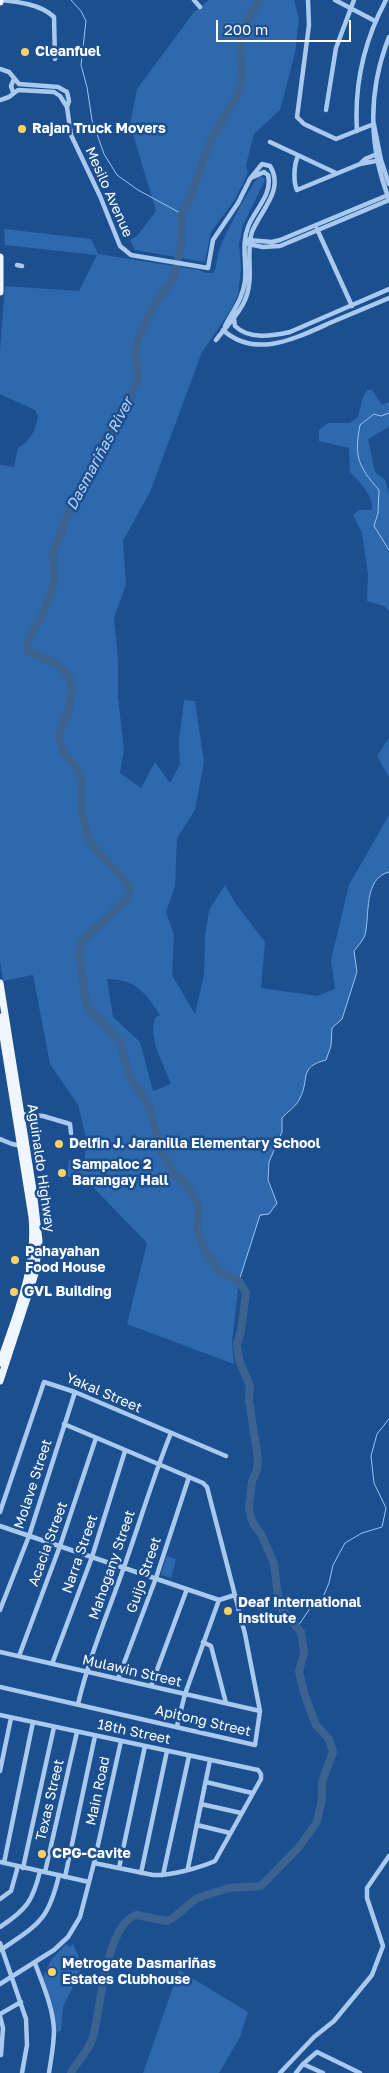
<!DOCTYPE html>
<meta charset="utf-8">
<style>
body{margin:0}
#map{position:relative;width:389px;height:2073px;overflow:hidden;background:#1b4f8f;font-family:"Golos Text",sans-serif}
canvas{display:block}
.scale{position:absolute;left:216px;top:20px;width:135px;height:22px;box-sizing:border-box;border:2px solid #fff;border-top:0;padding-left:6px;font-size:15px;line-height:18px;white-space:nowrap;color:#fff;-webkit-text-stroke:4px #1b4f8f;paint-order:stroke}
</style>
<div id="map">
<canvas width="389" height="2073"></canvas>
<div class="scale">200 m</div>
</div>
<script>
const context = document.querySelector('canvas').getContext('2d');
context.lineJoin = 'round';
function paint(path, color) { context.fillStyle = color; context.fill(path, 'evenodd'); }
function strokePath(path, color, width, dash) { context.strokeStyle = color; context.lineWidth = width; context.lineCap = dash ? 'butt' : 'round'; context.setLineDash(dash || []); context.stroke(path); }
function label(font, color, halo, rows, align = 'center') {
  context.font = font + ' "Golos Text",sans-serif'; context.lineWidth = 5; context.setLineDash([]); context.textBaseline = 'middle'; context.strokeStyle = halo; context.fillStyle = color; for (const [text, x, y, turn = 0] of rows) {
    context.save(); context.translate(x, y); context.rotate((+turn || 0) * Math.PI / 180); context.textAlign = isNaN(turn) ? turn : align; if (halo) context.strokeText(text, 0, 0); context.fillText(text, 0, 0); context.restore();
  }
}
paint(new Path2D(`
 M208,0H294L299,18L295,53L280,110L254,134L246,165L248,173L234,201L211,232L205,262L135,250L130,240L137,236L156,211L130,124L137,89L194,12L208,1Z
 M260,176L265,179L264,182L243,225L239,244L241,269L238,295L231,310L202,352L150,492L123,541L126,584L114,618L118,660V697L124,750L120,773L141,788L155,762L170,783L180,764L179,741L184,700L195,701L204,762L195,810L177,838L175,886L166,912L174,935L172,975L195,1014L204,975L205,936L209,910L225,885L236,904L265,942L261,988L317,996L335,989L331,960L349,885L389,815V872C363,878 370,915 365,935C363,940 358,946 354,951L357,972L342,1019L332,1028L331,1046L326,1060C298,1067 310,1079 300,1098C297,1106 287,1112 282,1118V1132L269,1162L268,1180L277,1203L269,1214L260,1216L239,1281L232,1343L234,1364L127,1324L147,1243L87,1181L67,1176L69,1160L84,1162L87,1142L78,1105L50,1064L33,975L3,981L0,961V465L14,467L18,448C29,442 36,430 38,417L35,410L0,394V352L5,286L79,291L97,255L5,245L4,229L91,239L98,254L199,270L206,273H213C218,267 216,258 219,251C222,240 252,181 260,176ZM107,979C135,979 146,993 160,1015L155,1018C148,1041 164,1063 171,1084L153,1091L140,1042L113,1017Z
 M367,390H372L382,405L389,402V427L368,439L375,472L385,480L389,494V611L384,606L367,601L368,575L362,533L353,515L359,510H372C374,496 359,481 350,472L349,448L319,441V430L328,423H350L358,417L363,397Z
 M389,738V777L377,756Z
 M167,1556L176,1559L171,1578L161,1575Z
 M66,1944L70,1947L73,1944L83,1966L63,2007L61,2031L57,2032L52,2002L43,1977L51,1960Z
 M179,1970L248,2012L240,2037L219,2073H143Z`), '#2e69ad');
strokePath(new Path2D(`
 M71,0L81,11L86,21L81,65L87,87L92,120L104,154L117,175L138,190L182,214
 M389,413L381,416L374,414L360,425C354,457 358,466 379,490L378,513L374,526L389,550
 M239,1281L260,1215L269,1214L277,1203L268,1180L269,1162L282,1132V1118C287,1112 297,1106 300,1098C310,1079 298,1067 326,1060L331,1046L332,1028L342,1019L357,972L354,951C358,946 363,940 365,935C370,916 363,878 389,872
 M298,1626L313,1604L323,1597L329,1583L333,1565L345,1543L362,1533L382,1527L386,1508L374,1483L371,1456L377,1434L389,1419`), '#9cc4f0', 1);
strokePath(new Path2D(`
 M71,2073C77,2061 90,2050 93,2037C101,2009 105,1926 136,1915L167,1921L173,1918L197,1898L229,1888L261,1886L299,1847L317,1822L322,1799V1782L333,1752L329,1739L316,1725L304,1693L299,1671L304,1653L301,1632L281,1608L278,1598L274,1563L261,1534L254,1525L251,1518L249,1507L252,1481L257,1470L258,1460L249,1400L250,1386L239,1360L237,1344L241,1331L246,1293L239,1281L220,1272L205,1251L197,1229L199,1205L184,1181L174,1174L160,1149L149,1105L130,1078L120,1042L86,1005L79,951L82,941L127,899L130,889L124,879L96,850L89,840L83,818L81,799L82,779L76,768L63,752L59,739L61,728L68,713L72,691L69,676L57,664L30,652L27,648L29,638L40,620L52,590L54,583L53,553L71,507L105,440L123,417L138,378L135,352L139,337L154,305L172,281L181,248L182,214L192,193L209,144L240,90L242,69L240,49L243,27L260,0`), '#3c6290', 8);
strokePath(new Path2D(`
 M0,0C19,2 40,4 54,17L55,59
 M194,0L200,7
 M308,0L309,25L297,117L304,124L336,139L374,124
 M335,0L375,21
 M389,37C368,90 368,146 389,199
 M0,69L9,72L19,84L58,87L67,92L69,101L67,107L71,135L100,196L120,246L131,255L208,268L213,240L238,203L250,179L262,164L270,166C285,190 260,211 252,232C245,254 255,277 245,300C239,315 226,326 216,340
 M13,92L11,86L14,79
 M0,100L9,97L18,90L54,92L60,96L67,107
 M326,110L336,48L354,0
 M374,125L381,160L389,184
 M357,131C354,84 364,41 386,0
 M270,142L336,173
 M298,156C294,164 293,182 297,190L360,164L381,160
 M360,164L365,159L377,154
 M317,229L352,306
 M248,240L272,242L280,240L388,195
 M248,244L263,247L280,246L389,200
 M17,265L22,266
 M234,319L235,326C249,340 272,336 290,332L389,289
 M225,326C233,311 243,298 245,281C247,262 241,245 248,227C254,210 273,195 268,175L264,172L251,178
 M223,330C256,360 298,337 332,322C351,314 370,306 389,298
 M19,1114L43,1116L70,1124L71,1133
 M0,1139L12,1144L22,1146
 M0,1512L44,1382L75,1392L226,1456
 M0,1526L219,1600L235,1595
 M0,1610L29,1536L75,1392
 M203,1642L211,1646L226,1703
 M0,1652L260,1711
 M19,1656L60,1546L96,1438
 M52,1664L92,1557L125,1451
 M118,1679L156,1578L189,1477
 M151,1686L187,1589
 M0,1687L255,1745L260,1711L245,1634L207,1487L203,1483L64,1424
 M78,1704C89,1657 108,1613 124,1567C140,1522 153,1477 171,1433
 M0,1715L258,1770L261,1774V1779L215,1861C199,1868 170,1876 153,1875L94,1863
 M177,1726L185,1694L219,1600
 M0,1771L11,1718
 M206,1782L252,1793
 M201,1804L241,1813
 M197,1825L230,1833
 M0,1862L89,1882
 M4,1863L33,1722
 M23,1868L54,1727
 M119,1868L145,1746
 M188,1868L210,1760
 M45,1872L77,1732
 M141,1873L167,1751
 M163,1875L189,1756
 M65,1877L95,1736
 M0,1899L11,1891L18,1866
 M0,1927C26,1910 33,1901 40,1871
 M0,1943L26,2019L27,2045L22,2073
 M1,1950C38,1924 48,1922 59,1875
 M35,1963C43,1985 53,2007 54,2030C54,2045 51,2059 49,2073
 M0,1984L54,1950L68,1937L80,1917L94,1863L121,1741
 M0,2014L21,2002
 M0,2016L3,2028L1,2055
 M303,2064L323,2073
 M280,2073L314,2037L334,2021L372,1975L383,1946L367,1898V1888L389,1856
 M296,2073L303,2064L317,2052L360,2073`), '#a9c9ee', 4.5);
strokePath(new Path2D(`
 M0,2V0
 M0,257V292
 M0,983L33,1190L39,1241L35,1274L0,1381
 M0,1017L32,1217C37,1269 16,1314 0,1363`), '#f0f6ff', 7);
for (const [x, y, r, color] of [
 [25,52,5,"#ffd166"],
 [22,129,5,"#ffd166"],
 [59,1144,5,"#ffd166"],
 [62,1173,5,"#ffd166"],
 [15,1260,5,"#ffd166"],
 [14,1292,5,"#ffd166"],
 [228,1611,5,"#ffd166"],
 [42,1854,5,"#ffd166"],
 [52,1972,5,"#ffd166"]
]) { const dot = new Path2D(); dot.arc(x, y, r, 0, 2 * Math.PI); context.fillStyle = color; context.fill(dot); strokePath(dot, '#1b4f8f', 2); }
label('bold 14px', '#fff', '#1b4f8f', [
 ["Cleanfuel",35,52],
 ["Rajan Truck Movers",32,129],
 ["Delfin J. Jaranilla Elementary School",69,1144],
 ["Sampaloc 2",72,1165],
 ["Barangay Hall",72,1181],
 ["Pahayahan",25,1252],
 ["Food House",25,1268],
 ["GVL Building",24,1292],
 ["Deaf International",238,1603],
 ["Institute",238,1619],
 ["CPG-Cavite",52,1854],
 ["Metrogate Dasmariñas",62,1964],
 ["Estates Clubhouse",62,1980]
], 'left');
label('14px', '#fff', '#1b4f8f', [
 ["Mesilo Avenue",109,192,66],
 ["Aguinaldo Highway",41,1168,82],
 ["Yakal Street",104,1393,23],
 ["Molave Street",33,1484,-72],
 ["Acacia Street",48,1544,-70],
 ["Narra Street",80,1554,-71],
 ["Mahogany Street",112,1565,-71],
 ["Guijo Street",144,1575,-71],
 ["Mulawin Street",132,1671,13],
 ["Apitong Street",203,1721,13],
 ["18th Street",134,1732,12],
 ["Main Road",98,1791,-78],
 ["Texas Street",50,1800,-77]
]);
label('italic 15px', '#b5d3f5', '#1b4f8f', [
 ["Dasmariñas River",100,454,-62]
]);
</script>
